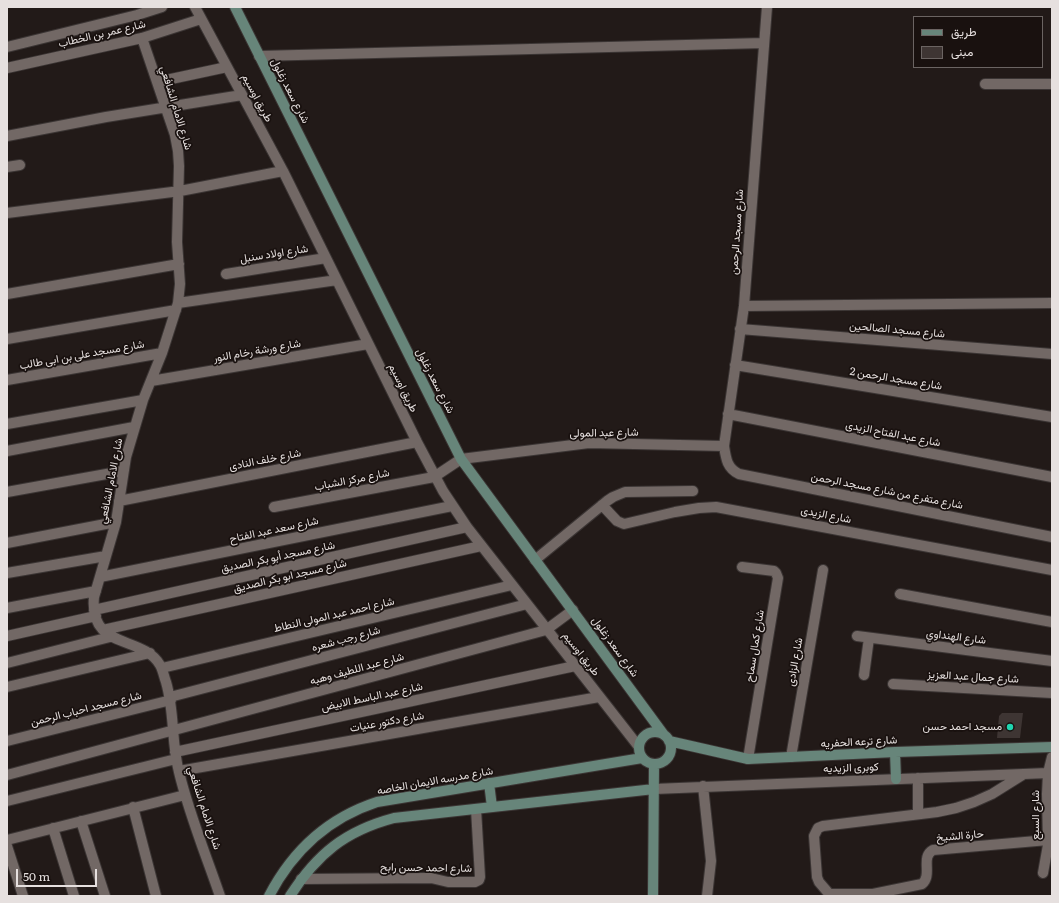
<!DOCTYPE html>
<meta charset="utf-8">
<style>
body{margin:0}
#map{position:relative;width:1059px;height:903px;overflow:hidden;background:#221a18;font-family:Literata,Vazirmatn,serif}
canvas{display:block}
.frame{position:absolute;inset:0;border:8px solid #e6e0df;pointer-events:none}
.legend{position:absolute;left:913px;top:16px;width:130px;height:52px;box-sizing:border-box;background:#19110f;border:1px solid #6b6462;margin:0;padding:5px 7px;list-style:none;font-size:12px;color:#e6e0df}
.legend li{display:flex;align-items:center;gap:8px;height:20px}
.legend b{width:20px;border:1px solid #6b6462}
.scale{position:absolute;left:16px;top:869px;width:81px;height:18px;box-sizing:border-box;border:2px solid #e6e0df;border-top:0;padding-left:5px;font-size:12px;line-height:14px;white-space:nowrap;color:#e6e0df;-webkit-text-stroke:3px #19110f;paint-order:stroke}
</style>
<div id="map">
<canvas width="1059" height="903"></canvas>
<div class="frame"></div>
<ul class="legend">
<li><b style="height:5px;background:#67857a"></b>طريق</li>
<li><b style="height:11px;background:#3e3533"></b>مبنى</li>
</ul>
<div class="scale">50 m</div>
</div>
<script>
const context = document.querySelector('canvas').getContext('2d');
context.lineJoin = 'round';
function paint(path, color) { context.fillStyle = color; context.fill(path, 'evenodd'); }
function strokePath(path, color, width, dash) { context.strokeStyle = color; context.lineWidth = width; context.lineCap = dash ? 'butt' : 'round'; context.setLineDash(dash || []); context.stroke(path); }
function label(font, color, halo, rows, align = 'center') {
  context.font = font + ' Literata,Vazirmatn,serif'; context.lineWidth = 3.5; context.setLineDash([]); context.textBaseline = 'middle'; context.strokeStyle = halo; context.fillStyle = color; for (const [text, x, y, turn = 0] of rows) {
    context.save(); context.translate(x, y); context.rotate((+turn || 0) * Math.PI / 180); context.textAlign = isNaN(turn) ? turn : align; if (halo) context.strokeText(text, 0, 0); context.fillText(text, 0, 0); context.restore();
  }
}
paint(new Path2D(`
 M1002,713H1023L1020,738H997L999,716Z`), '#3e3533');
const street = new Path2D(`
 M195,7L283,171L417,442L443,491L467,527L639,747
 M767,7L744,306L724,446C726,459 727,468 739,474L1052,537
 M142,38L175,135L178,151L179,166L177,242L180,284L178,303L162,353L143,400L126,457L116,522L94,597C89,651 142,634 160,665C163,670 164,677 166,682C175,713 171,742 179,772C189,814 206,855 220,896
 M7,47L137,15L162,7
 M259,56L764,43
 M7,68L142,38L201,19
 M157,82L227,67
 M985,84H1052
 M7,136L106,117L242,95
 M7,167L20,165
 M7,213L180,191L283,171
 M226,274L326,258
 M7,294L179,264
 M178,303L337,280
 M744,306L1052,303
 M740,329L1052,354
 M7,339L176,310
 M735,365L1052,417
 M7,380L162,353
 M151,381L368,344
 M728,414L1052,477
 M7,424L143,400
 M7,451L134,427
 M7,492L123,471
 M119,501L417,442
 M602,505L617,521L624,524L675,512L699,508L716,507L1052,570
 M274,507L434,477L461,459L589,443L724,446
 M7,543L116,522
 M535,560L607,501L613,497L625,492L693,491
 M742,567L774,571L776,573L778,578L748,759
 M7,573L106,556
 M100,577L452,506
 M900,594L1052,622
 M7,608L96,591
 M94,610L467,527
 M103,630L481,546
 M7,636L96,616
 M857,636L1052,661
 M7,663L110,637
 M162,668L512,585
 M864,675L869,638
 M893,684L1052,693
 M7,687L150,653
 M170,697L527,604
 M7,741L171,700
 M175,752L575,666
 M791,757L823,570
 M179,771L599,697
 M7,775L546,630L573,610
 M703,786L711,861L707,896
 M654,789L1048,773
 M7,801L176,759
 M133,807L156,896
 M918,814V778
 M81,821L105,896
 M53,828L74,896
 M7,840L185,795
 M7,846L23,896
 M1043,873L1048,845L1047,794L1048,773L1052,757
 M301,879L431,878L448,882H475L479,880L480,877L476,809
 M831,894H873L922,884C933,875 920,857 933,850L1048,840
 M831,896L819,882L817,877L814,836L818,828L823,826L937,812L956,808L974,802L992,794L1024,774`);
const secondary = new Path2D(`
 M235,7L461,459L664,735
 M639 748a16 16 0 1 1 32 0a16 16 0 1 1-32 0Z
 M669,741L748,759L895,752L1052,747
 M895,752L896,779
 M489,783L492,807
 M269,896C293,850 328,818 377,802L642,758
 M290,896C317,854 345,831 394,818L654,789
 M653,896L654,764`);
strokePath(street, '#3b3534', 12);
strokePath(secondary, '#3b3534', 12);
strokePath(street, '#726865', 10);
strokePath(secondary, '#67857a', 10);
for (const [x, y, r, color] of [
 [1010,727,4,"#1fd5b0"]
]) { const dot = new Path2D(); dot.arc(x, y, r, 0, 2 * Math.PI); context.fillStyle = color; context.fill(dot); strokePath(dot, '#19110f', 1.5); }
label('11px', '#e6e0df', '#19110f', [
 ["شارع عمر بن الخطاب",102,34,-13],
 ["شارع سعد زغلول",290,91,63],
 ["طريق اوسيم",257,98,62],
 ["شارع الامام الشافعي",176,108,73],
 ["شارع مسجد الرحمن",737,232,-86],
 ["شارع اولاد سنبل",274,254,-9],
 ["شارع مسجد الصالحين",897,330,5],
 ["شارع ورشة رخام النور",257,351,-10],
 ["شارع مسجد على بن ابى طالب",82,355,-10],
 ["شارع مسجد الرحمن 2",896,379,9],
 ["شارع سعد زغلول",435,381,63],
 ["طريق اوسيم",403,388,64],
 ["شارع عبد المولى",604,433,-1],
 ["شارع عبد الفتاح الزيدى",893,434,11],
 ["شارع خلف النادى",265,460,-11],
 ["شارع مركز الشباب",352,480,-11],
 ["شارع الامام الشافعي",111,481,-79],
 ["شارع متفرع من شارع مسجد الرحمن",887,491,11],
 ["شارع الزيدى",826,515,11],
 ["شارع سعد عبد الفتاح",274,530,-12],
 ["شارع مسجد أبو بكر الصديق",278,557,-12],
 ["شارع مسجد ابو بكر الصديق",290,576,-13],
 ["شارع احمد عبد المولى النطاط",334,615,-13],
 ["شارع الهنداوي",956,637,7],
 ["شارع رجب شعره",346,639,-15],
 ["شارع كمال سماح",755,646,-81],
 ["شارع سعد زغلول",615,647,54],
 ["طريق اوسيم",581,654,52],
 ["شارع الزادى",795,662,-80],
 ["شارع عبد اللطيف وهبه",357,669,-15],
 ["شارع جمال عبد العزيز",973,677,3],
 ["شارع عبد الباسط الابيض",372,697,-12],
 ["شارع مسجد احباب الرحمن",86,709,-14],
 ["شارع دكتور عنيات",387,722,-10],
 ["شارع ترعه الحفريه",859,742,-3],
 ["كوبرى الزيديه",851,768,-2],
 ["شارع مدرسه الايمان الخاصه",435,781,-10],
 ["شارع الامام الشافعي",204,808,72],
 ["شارع السبع",1036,815,-90],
 ["حارة الشيخ",960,836,-5],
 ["شارع احمد حسن رابح",426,868,1]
]);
label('11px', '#e6e0df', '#19110f', [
 ["مسجد احمد حسن",1002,727]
], 'right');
</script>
